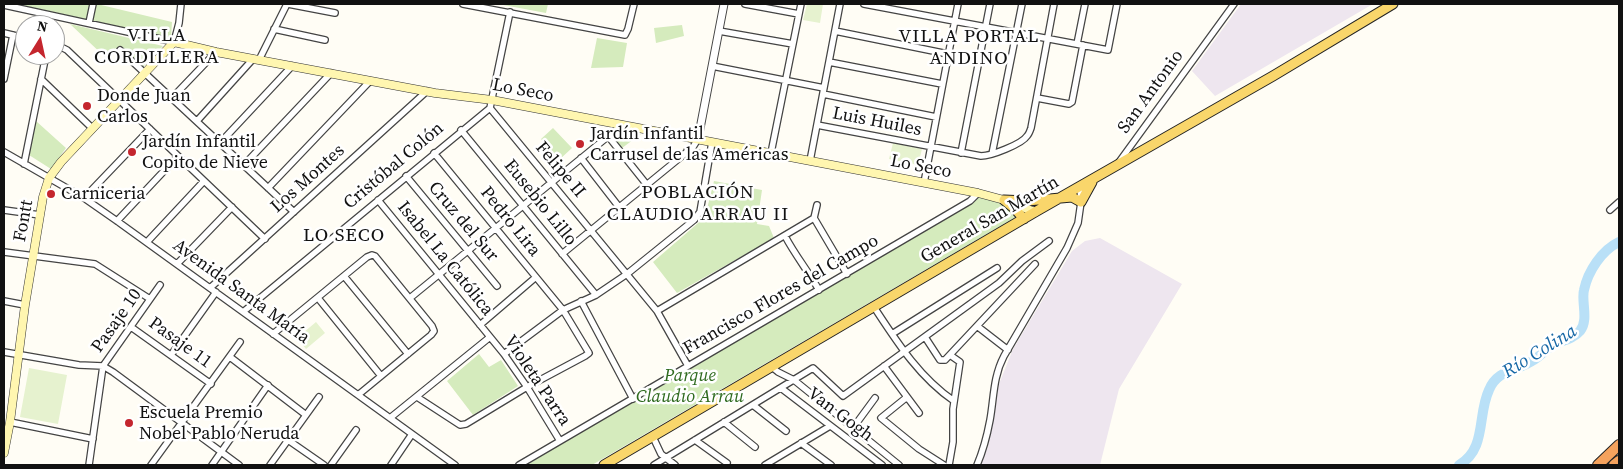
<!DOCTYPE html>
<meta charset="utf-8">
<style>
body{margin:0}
#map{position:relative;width:1623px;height:469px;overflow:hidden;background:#fffdf5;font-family:"Source Serif 4",serif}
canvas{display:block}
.frame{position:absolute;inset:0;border:5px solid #111;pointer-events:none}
.north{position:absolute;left:15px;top:15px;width:50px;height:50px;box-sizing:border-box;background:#fff;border:1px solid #a0a0a0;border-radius:50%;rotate:10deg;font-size:14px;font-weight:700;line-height:20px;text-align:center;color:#111}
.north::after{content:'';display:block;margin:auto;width:18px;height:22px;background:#c4262e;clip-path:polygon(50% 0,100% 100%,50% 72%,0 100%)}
</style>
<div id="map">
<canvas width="1623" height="469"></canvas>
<div class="frame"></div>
<div class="north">N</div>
</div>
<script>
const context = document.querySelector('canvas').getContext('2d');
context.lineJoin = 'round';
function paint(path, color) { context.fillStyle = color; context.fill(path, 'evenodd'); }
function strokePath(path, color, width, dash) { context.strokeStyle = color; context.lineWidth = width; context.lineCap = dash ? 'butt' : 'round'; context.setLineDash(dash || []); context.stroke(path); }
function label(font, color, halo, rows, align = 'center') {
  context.font = font + ' "Source Serif 4",serif'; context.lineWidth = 5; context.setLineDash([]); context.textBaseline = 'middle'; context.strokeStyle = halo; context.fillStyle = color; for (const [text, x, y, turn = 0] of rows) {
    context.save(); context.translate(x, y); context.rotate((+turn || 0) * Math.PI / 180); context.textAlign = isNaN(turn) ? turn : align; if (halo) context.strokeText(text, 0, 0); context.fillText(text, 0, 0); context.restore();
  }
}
paint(new Path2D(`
 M1241,4H1373L1215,96L1192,71Z
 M1100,238L1182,284L1119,389L1100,465H981L988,446L999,384L1013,349L1072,251L1085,241Z`), '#eee6ef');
paint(new Path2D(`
 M17,4H97L172,22L171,38Z
 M498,4H548L546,13Z
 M70,24L163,46L139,71L116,48L106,58Z
 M682,25L684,36L656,43L654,28Z
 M597,38L627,43L623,67L591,68Z
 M36,121L66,148L51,169L29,155Z
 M553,128L572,148L559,160L541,139Z
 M621,130L641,134L622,148L612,138Z
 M714,181L762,190L757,224L769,226L774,238L677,293L653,262L705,217Z
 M984,197L1008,207L1019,215L592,465H527L680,371L978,198Z
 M479,354L489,367L501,360L518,386L473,415L447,381Z`), '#d5ebbd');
paint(new Path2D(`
 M807,4H823L820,23L803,20Z
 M893,143L922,149L918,165L889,159Z
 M316,322L325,333L306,349L297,338Z
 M29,368L67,375L58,424L20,417Z`), '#e6f2cf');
strokePath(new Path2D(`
 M1459,465C1487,449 1477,415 1489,390C1497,370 1516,371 1532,361C1541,356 1546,348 1557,343C1565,340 1574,338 1580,331C1589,320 1581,301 1584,290C1588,271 1602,250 1619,242`), '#b9e0f7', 10);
const minor = new Path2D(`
 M288,4L335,13
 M463,4L625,35L628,29L634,4
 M745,4L799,14
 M864,4L1108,50L1117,4
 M4,5L174,42L179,23L181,4
 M89,23L93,4
 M274,29L325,40
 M719,31L793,44
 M835,31L948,54
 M4,33L25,38
 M55,44L67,50L265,239
 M1077,44L1085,4
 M120,50L294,212
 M259,60L287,4
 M829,62L942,84
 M712,66L824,88
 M4,79L13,35
 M41,79L92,128
 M823,94L936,117
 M172,98L216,52
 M1037,98L1069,104L1072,102L1083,45
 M490,108L657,311L688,366
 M197,121L253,59
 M817,125L981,156C991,156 1022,144 1027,136C1029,134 1030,131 1031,128L1054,4
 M461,130L596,295
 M608,136L647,185
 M220,143L292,66
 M687,151L709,156
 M4,152L84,198L117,221L455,465
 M771,153L801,4
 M961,153L990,4
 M992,154L1022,4
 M581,158L619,207
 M810,161L840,4
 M1119,162L1234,4
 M24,164L46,55
 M244,165L331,73
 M406,176L497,286
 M924,183L958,4
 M268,188L370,81
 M84,198L150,129
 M378,200L504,354L527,387L560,441
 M817,205L814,218L847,274
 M4,210L40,215
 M1610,210L1619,202
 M117,221L178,156
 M785,236C795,255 808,271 819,290
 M147,242L204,181
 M4,252L95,264L150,299
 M562,254L693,147L698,139
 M177,264L232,207
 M344,276L408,354
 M210,288L427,91
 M318,298L381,376
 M410,298L622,125
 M4,301L25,305
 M581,301L633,399
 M874,307C897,342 919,377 954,401
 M657,311L814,218
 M243,312L490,108L510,12
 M480,325L536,277
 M977,326L1008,350
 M131,327L211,384
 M273,334L367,257L372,255L375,256L432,326L434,331L431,335L358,395
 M892,334L997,268
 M925,337L940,360H945L1035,264
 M4,352L79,365L103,366L113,372L239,465
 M504,354L563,310L596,295L627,274L694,220L700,212L712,142
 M171,355L216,292
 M230,357L306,415
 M884,366L919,413
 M772,367L778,372L794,380L899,465
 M781,388L882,465
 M417,397L460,425L466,424L527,387L585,356L589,353L563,310L434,153
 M907,397L881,418L919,449L944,465
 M753,405L786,431
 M390,418L490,337
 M10,422L93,439
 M724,422L755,447
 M853,428L875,398
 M653,437L661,454L675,465
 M288,440L324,465
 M695,440L727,463
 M801,443L831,465
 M89,465L103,366L160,285
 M151,465L240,342
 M212,465L268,385
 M270,465L319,397
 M331,465L356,430
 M391,465L412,434
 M519,465L970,201L978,193
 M654,465L813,368L843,396L999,283L1022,261L1049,241
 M765,465L830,426
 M949,465L953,442V409L960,362L950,355
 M977,465C983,451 987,436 990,420C994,398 993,377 1004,356L1067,248L1078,223L1081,202L1080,188`);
const tertiary = new Path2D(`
 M698,139L724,4`);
const secondary = new Path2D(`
 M4,453L10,422L25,305L43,197L49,178L61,162L174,42L216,52L435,93L492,100L978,193L1004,200L1035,212`);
const primary = new Path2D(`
 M1004,200L1027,201L1072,197L1081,202L1092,182
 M1004,200L1015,209L1024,219
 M604,465L1035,212L1273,76L1393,4`);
const motorway = new Path2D(`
 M1598,465L1619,445
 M1614,465L1619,461`);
strokePath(minor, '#444', 8);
strokePath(tertiary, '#444', 9);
strokePath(secondary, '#333', 9);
strokePath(primary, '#222', 11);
strokePath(motorway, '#222', 12);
strokePath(minor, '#fff', 5.5);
strokePath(tertiary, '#fff', 7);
strokePath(secondary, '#fff6b0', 8);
strokePath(primary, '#f9d66b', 9);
strokePath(motorway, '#f5a25d', 10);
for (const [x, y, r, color] of [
 [87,106,5,"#c4262e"],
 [580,144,5,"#c4262e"],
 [132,152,5,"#c4262e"],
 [51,194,5,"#c4262e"],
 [129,423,5,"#c4262e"]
]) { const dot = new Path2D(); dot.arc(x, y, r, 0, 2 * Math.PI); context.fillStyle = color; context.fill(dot); strokePath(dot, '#fff', 2); }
label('18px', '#111', '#fff', [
 ["Lo Seco",523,91,11],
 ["San Antonio",1151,92,-54],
 ["Luis Huiles",877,122,11],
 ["Cristóbal Colón",394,166,-40],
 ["Lo Seco",921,167,11],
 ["Felipe II",560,170,50],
 ["Los Montes",308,179,-42],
 ["Eusebio Lillo",540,203,51],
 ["General San Martín",990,220,-30],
 ["Fontt",24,221,-80],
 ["Cruz del Sur",463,222,50],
 ["Pedro Lira",510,222,51],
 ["Isabel La Católica",445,259,51],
 ["Avenida Santa María",241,292,36],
 ["Francisco Flores del Campo",781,295,-30],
 ["Pasaje 10",117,321,-55],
 ["Pasaje 11",180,343,36],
 ["Violeta Parra",537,381,56],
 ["Van Gogh",840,415,37]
]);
label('18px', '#111', '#fff', [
 ["Donde Juan",97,96],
 ["Carlos",97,117],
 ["Jardín Infantil",590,134],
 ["Carrusel de las Américas",590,155],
 ["Jardín Infantil",142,142],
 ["Copito de Nieve",142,163],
 ["Carniceria",61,194],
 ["Escuela Premio",139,413],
 ["Nobel Pablo Neruda",139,434]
], 'left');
label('italic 18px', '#2f6b1f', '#fff', [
 ["Parque",690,376],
 ["Claudio Arrau",690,397]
]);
context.letterSpacing = '1px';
label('19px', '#111', '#fff', [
 ["VILLA",157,36],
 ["CORDILLERA",157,58],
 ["VILLA PORTAL",969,37],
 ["ANDINO",969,59],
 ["POBLACIÓN",698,193],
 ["CLAUDIO ARRAU II",698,215],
 ["LO SECO",344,236]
]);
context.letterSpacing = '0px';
label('italic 19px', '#1768a6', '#fff', [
 ["Río Colina",1540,352,-32]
]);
</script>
